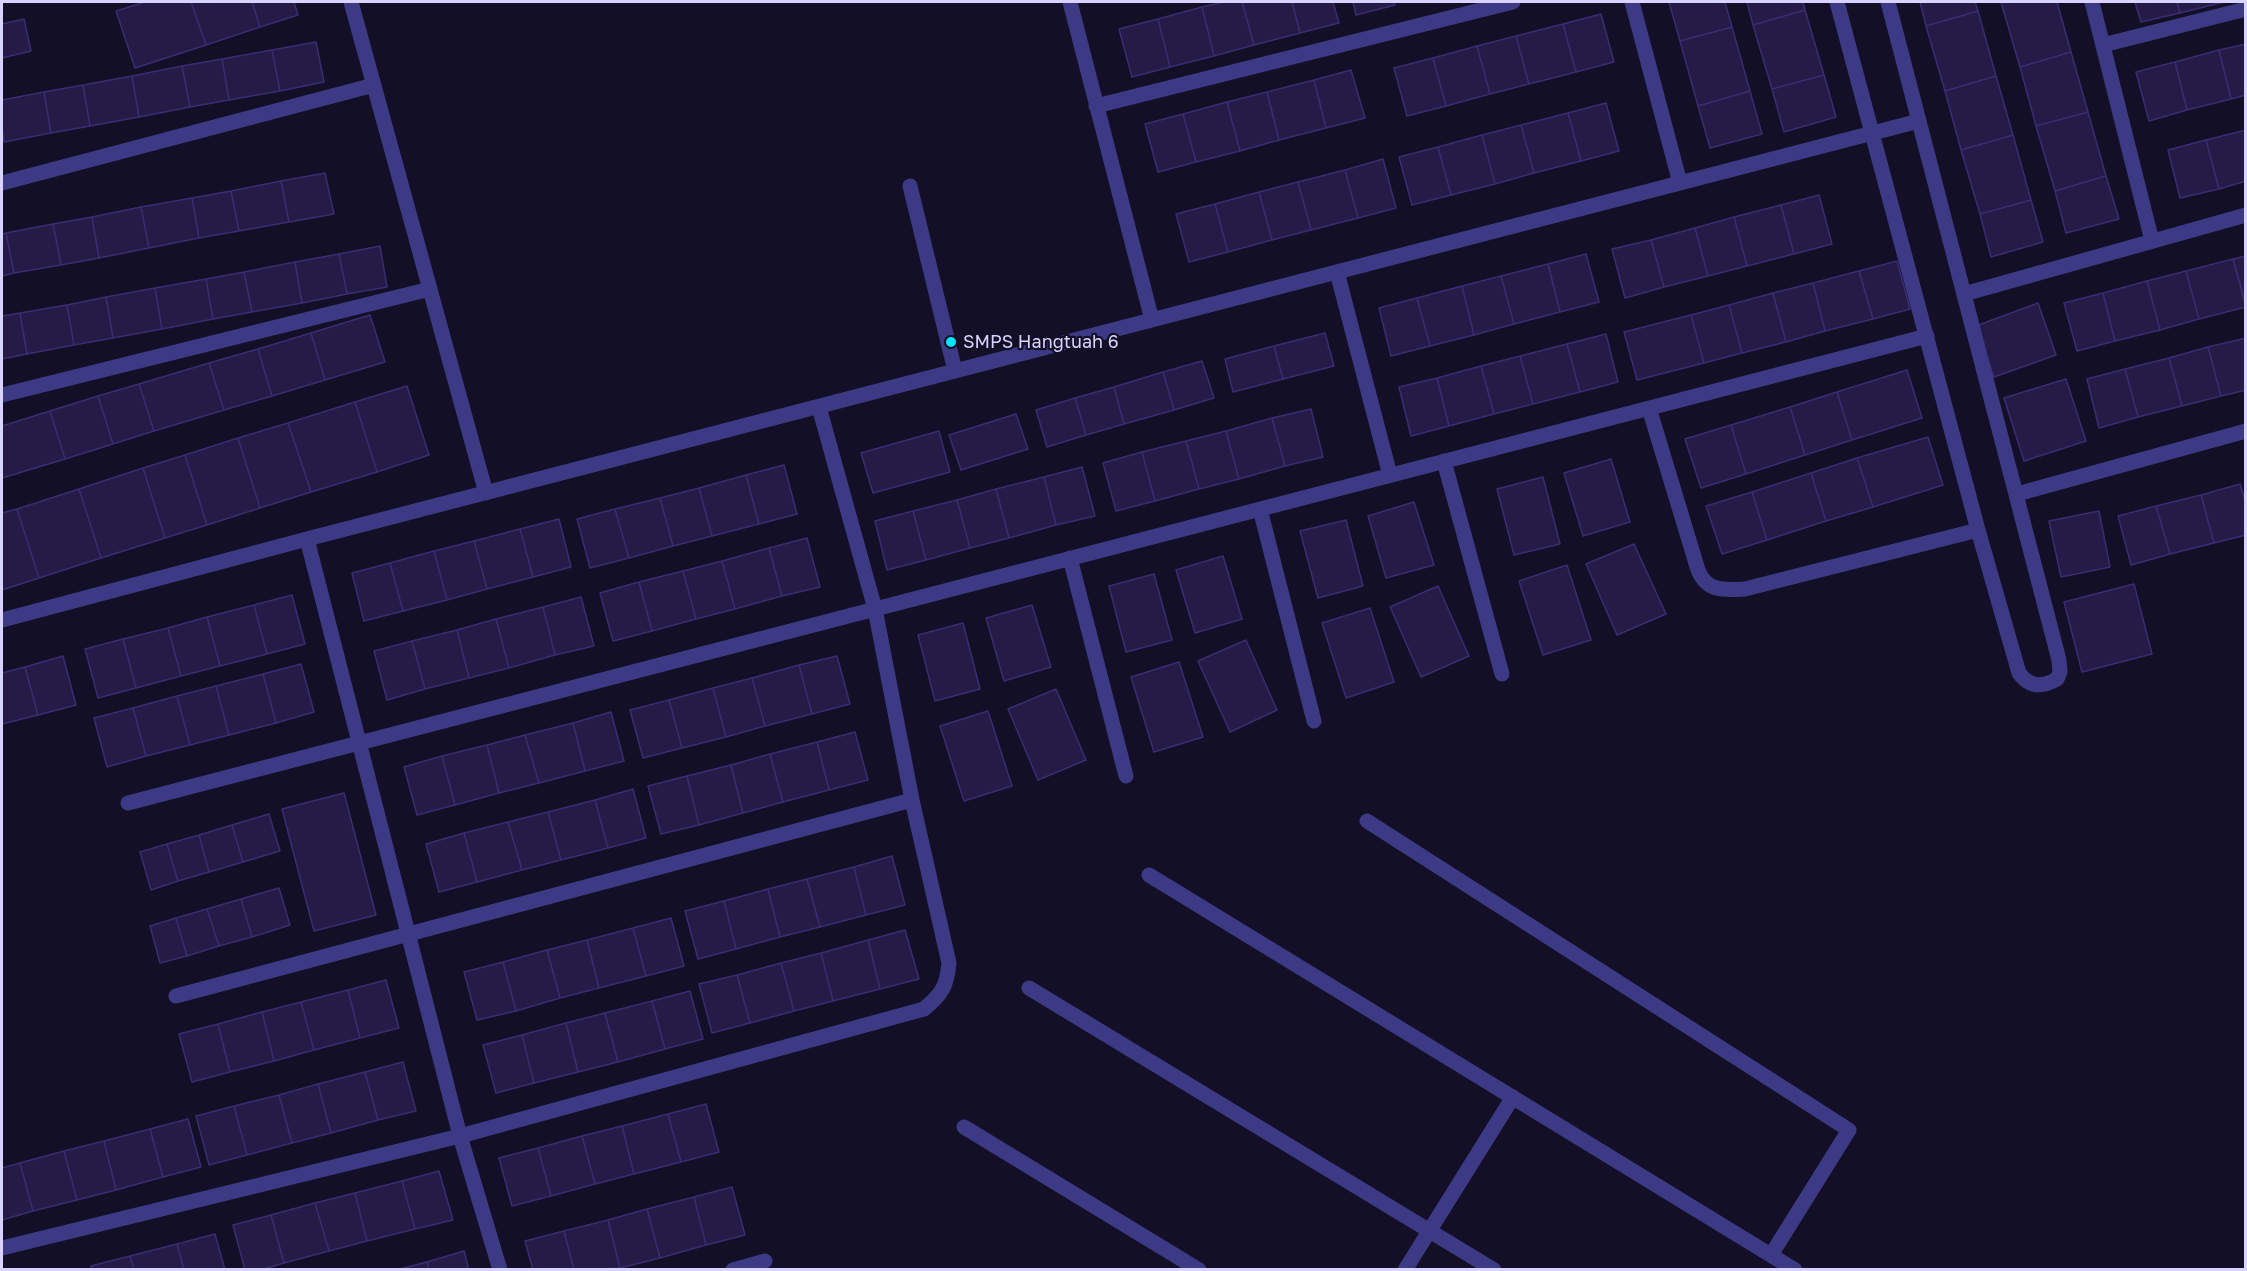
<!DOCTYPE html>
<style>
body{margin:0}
#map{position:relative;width:2247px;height:1271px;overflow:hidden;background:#130f26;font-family:"Golos Text",sans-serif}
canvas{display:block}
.frame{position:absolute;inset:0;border:3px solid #d9d4ff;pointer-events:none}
</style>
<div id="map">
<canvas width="2247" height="1271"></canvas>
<div class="frame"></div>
</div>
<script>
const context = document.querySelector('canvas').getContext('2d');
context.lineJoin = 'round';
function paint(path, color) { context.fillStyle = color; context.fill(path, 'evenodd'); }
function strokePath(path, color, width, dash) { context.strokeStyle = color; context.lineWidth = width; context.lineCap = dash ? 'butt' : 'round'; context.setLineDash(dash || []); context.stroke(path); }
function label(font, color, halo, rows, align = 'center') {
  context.font = font + ' "Golos Text",sans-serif'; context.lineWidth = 4.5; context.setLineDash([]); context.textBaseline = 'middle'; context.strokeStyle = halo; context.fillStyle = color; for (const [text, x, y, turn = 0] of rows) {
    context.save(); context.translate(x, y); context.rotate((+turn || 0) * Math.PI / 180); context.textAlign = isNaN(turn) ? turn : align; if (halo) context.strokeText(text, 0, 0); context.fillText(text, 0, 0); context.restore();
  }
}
const building = new Path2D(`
 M145,2H191L206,45L135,68L116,11Z
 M191,2H252L260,27L206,45Z
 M252,2H294L298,15L260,27Z
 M1224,2H1242L1254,45L1214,56L1202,7Z
 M1242,2H1292L1300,33L1254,45Z
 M1292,2H1333L1339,23L1300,33Z
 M1353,2H1394L1395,5L1356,15Z
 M1669,2H1725L1732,27L1680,41Z
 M1747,2H1803L1805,10L1753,25Z
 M1920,2H1975L1978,11L1926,26Z
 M2001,2H2057L2071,52L2020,67Z
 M2135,2H2177L2180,13L2141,22Z
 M2177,2H2224L2180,13Z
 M1202,7L1214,56L1170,67L1158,19Z
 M1805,10L1824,75L1772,89L1753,25Z
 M1978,11L1996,76L1945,91L1926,26Z
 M1601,14L1614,62L1576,72L1563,24Z
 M24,19L31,51L2,58V24Z
 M1158,19L1170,67L1132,77L1119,29Z
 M1563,24L1576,72L1529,84L1516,36Z
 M1732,27L1750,91L1698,106L1680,41Z
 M1516,36L1529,84L1490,94L1477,46Z
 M316,42L324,82L280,91L272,50Z
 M2246,44V95L2231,99L2219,50Z
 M1477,46L1490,94L1446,106L1433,58Z
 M272,50L280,91L229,100L222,59Z
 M2219,50L2231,99L2187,110L2175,62Z
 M2071,52L2088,112L2036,126L2020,67Z
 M1433,58L1446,106L1407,116L1394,68Z
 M222,59L229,100L190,107L182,66Z
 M2175,62L2187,110L2149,121L2136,72Z
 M182,66L190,107L139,117L132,76Z
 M1351,70L1365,118L1326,128L1314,80Z
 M1824,75L1836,117L1784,132L1772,89Z
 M132,76L139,117L90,126L83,85Z
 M1996,76L2013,135L1961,150L1945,91Z
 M1314,80L1326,128L1279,140L1267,92Z
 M83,85L90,126L51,133L44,92Z
 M1750,91L1762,134L1710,148L1698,106Z
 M44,92L51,133L4,142L2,127V100Z
 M1267,92L1279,140L1240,151L1227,102Z
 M1227,102L1240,151L1196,162L1183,114Z
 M1606,103L1619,151L1581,161L1568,113Z
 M2088,112L2106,176L2055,191L2036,126Z
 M1568,113L1581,161L1534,173L1521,125Z
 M1183,114L1196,162L1158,172L1145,124Z
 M1521,125L1534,173L1495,184L1482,135Z
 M2246,130V181L2219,189L2206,140Z
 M1482,135L1495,184L1451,195L1438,147Z
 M2013,135L2031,200L1980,214L1961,150Z
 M2206,140L2219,189L2180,198L2168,150Z
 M1438,147L1451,195L1412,205L1399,157Z
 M1383,159L1396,208L1358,218L1345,170Z
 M1345,170L1358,218L1311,230L1298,182Z
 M325,173L334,214L289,222L281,181Z
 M2106,176L2119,219L2066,233L2055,191Z
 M281,181L289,222L239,231L231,191Z
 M1298,182L1311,230L1272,240L1259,192Z
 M231,191L239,231L199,238L192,198Z
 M1259,192L1272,240L1228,252L1215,204Z
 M1819,195L1832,244L1794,254L1781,205Z
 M192,198L199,238L149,248L141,207Z
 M2031,200L2043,242L1991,257L1980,214Z
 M1215,204L1228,252L1189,262L1176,214Z
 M1781,205L1794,254L1747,266L1734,217Z
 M141,207L149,248L99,258L92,217Z
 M92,217L99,258L61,265L53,224Z
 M1734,217L1747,266L1708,276L1695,228Z
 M53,224L61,265L14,273L6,233Z
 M1695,228L1708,276L1664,287L1651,240Z
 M6,233L14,273L2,276V234Z
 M1651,240L1664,287L1625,298L1612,249Z
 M380,246L387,287L347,294L339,254Z
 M339,254L347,294L302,303L295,262Z
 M1586,254L1599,302L1560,312L1548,264Z
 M2246,256V305L2233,259Z
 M2233,259L2246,307L2199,319L2186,271Z
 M1897,261L1910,309L1873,319L1859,271Z
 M295,262L302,303L252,312L244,272Z
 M1548,264L1560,312L1514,324L1501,276Z
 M1859,271L1873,319L1825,331L1813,283Z
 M2186,271L2199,319L2160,330L2147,281Z
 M244,272L252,312L213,319L206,279Z
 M1501,276L1514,324L1474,335L1462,286Z
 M206,279L213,319L162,329L155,288Z
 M2147,281L2160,330L2115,341L2103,293Z
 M1813,283L1825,331L1786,342L1773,293Z
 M1462,286L1474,335L1430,346L1417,298Z
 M155,288L162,329L113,338L106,297Z
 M1773,293L1786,342L1742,353L1729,305Z
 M2103,293L2115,341L2077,351L2064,303Z
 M106,297L113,338L74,345L67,305Z
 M1417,298L1430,346L1391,356L1379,308Z
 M2038,303L2056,355L1994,377L1976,326Z
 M67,305L74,345L27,354L20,313Z
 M1729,305L1742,353L1704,363L1691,315Z
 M20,313L27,354L2,359V316Z
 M370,315L385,362L325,380L311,333Z
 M1691,315L1704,363L1637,380L1624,332Z
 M311,333L325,380L272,396L258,349Z
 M1325,333L1334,366L1283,379L1274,346Z
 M1606,334L1618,382L1580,392L1567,344Z
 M2246,338V390L2221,396L2208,347Z
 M1567,344L1580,392L1533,404L1520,356Z
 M1274,346L1283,379L1233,392L1225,359Z
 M2208,347L2221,396L2182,406L2169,358Z
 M258,349L272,396L224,410L209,363Z
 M1520,356L1533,404L1494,414L1481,366Z
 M2169,358L2182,406L2138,417L2125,369Z
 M1202,361L1214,398L1174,410L1163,372Z
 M209,363L224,410L154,431L139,384Z
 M1481,366L1494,414L1449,426L1437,378Z
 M2125,369L2138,417L2099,428L2087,379Z
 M1907,370L1922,418L1852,440L1837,392Z
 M1163,372L1174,410L1124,424L1114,387Z
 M1437,378L1449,426L1411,436L1399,387Z
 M2066,379L2086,441L2024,461L2004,398Z
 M139,384L154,431L113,444L98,396Z
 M407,386L429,455L377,472L355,402Z
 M1114,387L1124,424L1086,435L1075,398Z
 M1837,392L1852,440L1805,455L1790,407Z
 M98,396L113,444L65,459L50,411Z
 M1075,398L1086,435L1047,447L1036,410Z
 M355,402L377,472L311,492L288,423Z
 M1790,407L1805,455L1746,474L1731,425Z
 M1311,409L1323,457L1285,466L1272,418Z
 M50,411L65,459L2,478V426Z
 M1016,414L1028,449L961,470L949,435Z
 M1272,418L1285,466L1239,479L1226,431Z
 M288,423L311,492L260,508L238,438Z
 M1731,425L1746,474L1701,488L1685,439Z
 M939,431L950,472L873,493L861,453Z
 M1226,431L1239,479L1199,489L1186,441Z
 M1928,437L1943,485L1873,507L1857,458Z
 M238,438L260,508L207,525L185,455Z
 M1186,441L1199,489L1155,501L1142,452Z
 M1142,452L1155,501L1116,511L1103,463Z
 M185,455L207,525L165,538L143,468Z
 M1857,458L1873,507L1826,521L1811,473Z
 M1611,459L1630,522L1583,536L1564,473Z
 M784,465L797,514L759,524L746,475Z
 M1082,467L1095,516L1056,525L1044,477Z
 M143,468L165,538L101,558L79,489Z
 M1811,473L1826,521L1767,540L1752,492Z
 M746,475L759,524L712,536L699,488Z
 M1044,477L1056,525L1009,538L996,489Z
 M1543,477L1560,544L1514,555L1497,489Z
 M2240,484L2246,504V535L2214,543L2201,495Z
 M699,488L712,536L673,546L660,498Z
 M79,489L101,558L39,578L17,509Z
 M996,489L1009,538L970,548L957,500Z
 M1752,492L1767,540L1722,554L1706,506Z
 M2201,495L2214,543L2170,554L2156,506Z
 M660,498L673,546L629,558L615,509Z
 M957,500L970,548L926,560L913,511Z
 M1414,502L1434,565L1386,578L1368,516Z
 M2156,506L2170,554L2131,565L2118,516Z
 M17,509L39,578L2,590V513Z
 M615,509L629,558L590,568L577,519Z
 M913,511L926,560L887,570L875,521Z
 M2099,511L2110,567L2061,577L2049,521Z
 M559,519L571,567L533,577L520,529Z
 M1346,520L1363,586L1318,598L1300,531Z
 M520,529L533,577L487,589L474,541Z
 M807,538L820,587L782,596L769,548Z
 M474,541L487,589L447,600L434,551Z
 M1634,544L1666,614L1617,635L1586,564Z
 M769,548L782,596L735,609L722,561Z
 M434,551L447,600L403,611L390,563Z
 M1223,556L1242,619L1195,633L1176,570Z
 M722,561L735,609L696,619L683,571Z
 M390,563L403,611L364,621L352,573Z
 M1567,565L1591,640L1543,655L1519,581Z
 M683,571L696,619L652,631L639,582Z
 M1154,574L1172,640L1126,652L1109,586Z
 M639,582L652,631L613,641L600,593Z
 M2134,584L2152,654L2082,672L2064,602Z
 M1438,586L1469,656L1421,677L1390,607Z
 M292,595L305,644L267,654L254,605Z
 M581,597L594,646L555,655L543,607Z
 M254,605L267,654L220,666L207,617Z
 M1032,605L1051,667L1004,681L986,618Z
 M543,607L555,655L509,668L496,619Z
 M1370,608L1394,682L1346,698L1322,623Z
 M207,617L220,666L181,676L168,628Z
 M496,619L509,668L469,678L457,630Z
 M963,623L980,689L935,701L918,635Z
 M168,628L181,676L136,688L123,639Z
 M457,630L469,678L425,689L412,641Z
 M123,639L136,688L98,698L85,649Z
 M1246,640L1277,710L1230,732L1198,661Z
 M412,641L425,689L387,700L374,651Z
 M63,656L76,705L38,715L25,667Z
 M837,656L850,704L812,714L799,665Z
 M1179,662L1203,737L1154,752L1131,677Z
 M301,664L314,712L276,723L263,674Z
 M799,665L812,714L765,726L752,678Z
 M25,667L38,715L2,724V673Z
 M263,674L276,723L229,735L216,686Z
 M752,678L765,726L726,737L713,688Z
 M216,686L229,735L190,745L177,696Z
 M713,688L726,737L682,748L669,700Z
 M1056,689L1086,760L1038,780L1008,709Z
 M177,696L190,745L146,756L133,708Z
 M669,700L682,748L643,758L630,710Z
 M133,708L146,756L107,767L94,718Z
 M988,711L1012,786L964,801L940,726Z
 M611,712L624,761L585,771L573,723Z
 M573,723L585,771L539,783L525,735Z
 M855,732L868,780L829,790L817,742Z
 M525,735L539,783L499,793L487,745Z
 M817,742L829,790L783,802L770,754Z
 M487,745L499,793L455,805L442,756Z
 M770,754L783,802L743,813L731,765Z
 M442,756L455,805L417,815L404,767Z
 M731,765L743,813L699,825L687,776Z
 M687,776L699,825L661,834L648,786Z
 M633,789L646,838L608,848L595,800Z
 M344,793L376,915L314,931L282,809Z
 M595,800L608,848L561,860L548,812Z
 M548,812L561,860L522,870L508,822Z
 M269,814L280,851L243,862L232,825Z
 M508,822L522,870L477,882L464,833Z
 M232,825L243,862L209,872L199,835Z
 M464,833L477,882L439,892L426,844Z
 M199,835L209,872L178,881L167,844Z
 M167,844L178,881L151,890L140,852Z
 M892,856L905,905L866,915L854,867Z
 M854,867L866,915L820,927L807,879Z
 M807,879L820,927L780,937L768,889Z
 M279,888L290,925L252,937L241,899Z
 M768,889L780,937L736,949L724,901Z
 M241,899L252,937L219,946L207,909Z
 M724,901L736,949L698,959L685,911Z
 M207,909L219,946L187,956L176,918Z
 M176,918L187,956L160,963L150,926Z
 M671,918L684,966L646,976L633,928Z
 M633,928L646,976L599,988L587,940Z
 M905,930L919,979L880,989L868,940Z
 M587,940L599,988L560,998L547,950Z
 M868,940L880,989L833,1001L821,953Z
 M547,950L560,998L516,1011L503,962Z
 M821,953L833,1001L794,1011L781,963Z
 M503,962L516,1011L477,1020L464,972Z
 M781,963L794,1011L750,1023L737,975Z
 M737,975L750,1023L712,1033L699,984Z
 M386,980L399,1028L360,1038L348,990Z
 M348,990L360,1038L314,1050L301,1002Z
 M690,991L703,1039L665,1049L652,1001Z
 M652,1001L665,1049L618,1062L605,1013Z
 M301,1002L314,1050L274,1061L262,1012Z
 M262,1012L274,1061L230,1072L218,1024Z
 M605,1013L618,1062L578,1072L566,1023Z
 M566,1023L578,1072L534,1083L522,1035Z
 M218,1024L230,1072L192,1082L179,1034Z
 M522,1035L534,1083L496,1093L483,1045Z
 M403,1062L416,1111L378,1120L365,1072Z
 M365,1072L378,1120L331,1133L318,1084Z
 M318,1084L331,1133L292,1143L279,1095Z
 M279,1095L292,1143L247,1155L234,1106Z
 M706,1104L719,1152L681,1162L668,1114Z
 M234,1106L247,1155L209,1165L196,1116Z
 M668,1114L681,1162L634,1174L622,1126Z
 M188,1119L201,1167L163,1177L150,1129Z
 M622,1126L634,1174L595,1184L582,1136Z
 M150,1129L163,1177L116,1190L104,1141Z
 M582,1136L595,1184L551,1196L538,1148Z
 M104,1141L116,1190L77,1200L64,1151Z
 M538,1148L551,1196L512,1206L499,1158Z
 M64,1151L77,1200L33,1211L20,1163Z
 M20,1163L33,1211L2,1220V1168Z
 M439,1171L453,1220L415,1229L402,1181Z
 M402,1181L415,1229L367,1241L355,1193Z
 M732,1187L745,1235L706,1245L694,1197Z
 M355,1193L367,1241L329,1251L315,1203Z
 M694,1197L706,1245L660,1258L647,1209Z
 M315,1203L329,1251L284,1263L271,1215Z
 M647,1209L660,1258L620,1268L608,1220Z
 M271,1215L284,1263L260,1270H245L233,1225Z
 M608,1220L620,1268L574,1270L564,1231Z
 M564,1231L574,1270H533L525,1241Z
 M215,1234L225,1270H184L177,1244Z
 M177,1244L184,1270H134L130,1256Z
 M464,1251L469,1270H429L427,1262Z
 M130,1256L134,1270H92L91,1266Z
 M427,1262L429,1270H396Z`);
paint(building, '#241b47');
strokePath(building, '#3b2d73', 1.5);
strokePath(new Path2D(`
 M910,186L955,371`), '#3d3a85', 15);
strokePath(new Path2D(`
 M351,2L486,493
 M1070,2L1152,320
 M1632,2L1680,183
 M1837,2L1978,530L2019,673C2030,688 2043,687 2057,679L2060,672L2059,660L1888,2
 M2092,2L2152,241
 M2103,45L2246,9
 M1096,106L1513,2
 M2,183L374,85
 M1337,272L1390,475
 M1964,294L2246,215
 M2,395L430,289
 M1649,408L1698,570C1707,592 1723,590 1745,589L1978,530
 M1444,461L1502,674
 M2017,494L2246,431
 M1260,509L1314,721
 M307,539L460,1136L500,1270
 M1070,558L1126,776
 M2,620L307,539L1919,121
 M128,803L1927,336
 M1367,821L1849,1130L1771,1255
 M1149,875L1795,1270
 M1029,988L1494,1270
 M176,996L912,800
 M964,1127L1199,1270
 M2,1248L460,1136L924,1009C942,994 947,986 949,963L912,800L875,609L819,407
 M733,1270L765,1261
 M1405,1270L1513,1097`), '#3d3a85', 15);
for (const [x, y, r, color] of [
 [951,342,6,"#00e5ff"]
]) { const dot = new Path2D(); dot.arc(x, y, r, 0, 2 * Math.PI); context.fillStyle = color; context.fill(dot); strokePath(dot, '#130f26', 2); }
label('18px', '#d9d4ff', '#130f26', [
 ["SMPS Hangtuah 6",963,342]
], 'left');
</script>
